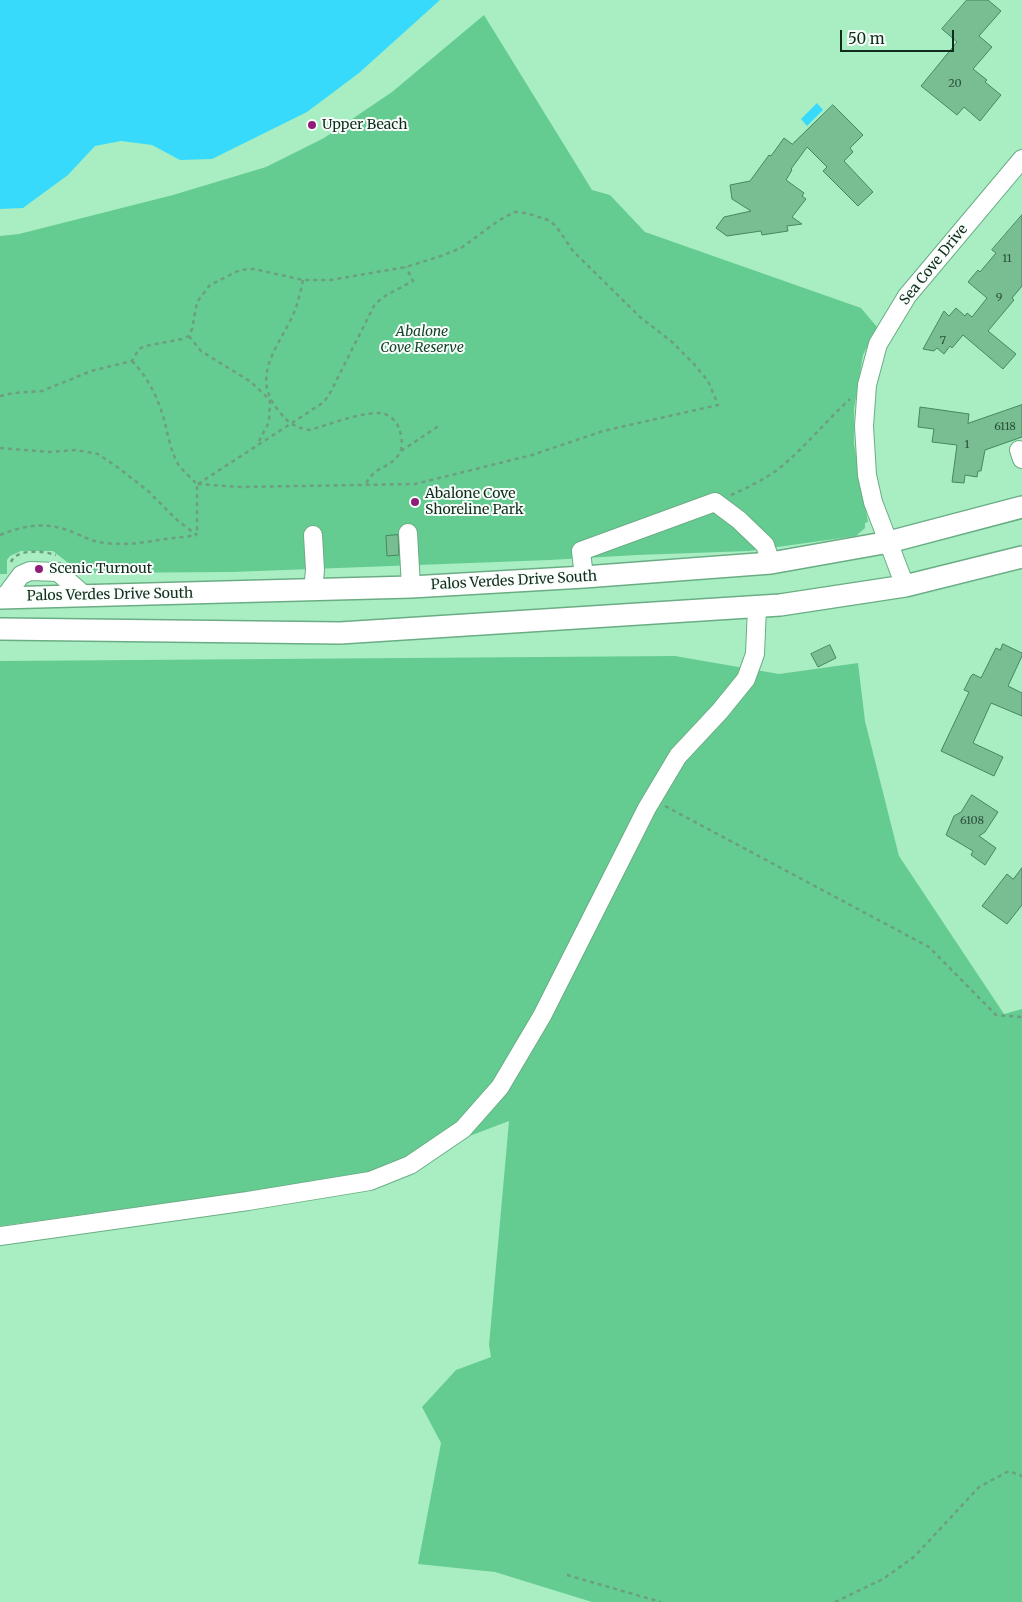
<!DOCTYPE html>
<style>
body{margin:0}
#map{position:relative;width:1022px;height:1602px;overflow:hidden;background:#a9eec2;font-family:Merriweather,serif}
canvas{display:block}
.scale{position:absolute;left:840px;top:30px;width:114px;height:22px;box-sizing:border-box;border:2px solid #102c1c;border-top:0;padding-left:6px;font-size:15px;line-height:18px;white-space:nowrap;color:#102c1c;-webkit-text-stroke:4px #f8fefa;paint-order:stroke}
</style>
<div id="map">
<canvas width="1022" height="1602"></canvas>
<div class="scale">50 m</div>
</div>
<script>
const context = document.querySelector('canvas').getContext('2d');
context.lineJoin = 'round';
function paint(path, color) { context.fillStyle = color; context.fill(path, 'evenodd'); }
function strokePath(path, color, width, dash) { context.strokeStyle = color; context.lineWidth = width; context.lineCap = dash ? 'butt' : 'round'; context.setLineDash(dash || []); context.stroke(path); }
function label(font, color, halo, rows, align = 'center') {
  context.font = font + ' Merriweather,serif'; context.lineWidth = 4; context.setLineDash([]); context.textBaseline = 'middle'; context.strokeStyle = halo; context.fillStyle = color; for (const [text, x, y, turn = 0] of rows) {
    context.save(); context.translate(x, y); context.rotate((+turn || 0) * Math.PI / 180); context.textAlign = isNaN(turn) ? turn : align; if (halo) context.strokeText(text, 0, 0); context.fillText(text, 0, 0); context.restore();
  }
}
paint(new Path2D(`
 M484,15L592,190L610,195L645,232L861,308L877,327L863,355L854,409V444L868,522L865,523V528L856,536L749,551L637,555L550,560L232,572L81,573L53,551H21L10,556L7,560V574H0V236L19,234L173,195L266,167L324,138L392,92Z
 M675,656L779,674L858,663L865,721L899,856L1004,1014L1022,1009V1602H592L495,1572L418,1564L441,1443L422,1407L456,1370L491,1357L489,1345L509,1121L367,1175L0,1226V661Z`), '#65cc91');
paint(new Path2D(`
 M0,0H440L359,73L307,112L212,159L180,160L152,145L121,141L95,146L68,175L23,208L0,209Z
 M817,103L823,110L807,126L801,119Z`), '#38dafc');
const building = new Path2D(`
 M967,0H988L1001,11L979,36L992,47L973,69L987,80L985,82L1001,95L980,121L964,107L957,115L921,86L957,42L942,29Z
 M833,105L863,135L850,148L853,152L844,161L873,192L858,206L823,171L827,167L807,147L791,169L792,170L786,180L804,193L802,196L806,199L792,217L802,224L787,226L788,231L762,235L761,231L727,236L716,228L724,217L751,211L732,199L730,185L750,181L769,155L771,156L784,138L792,144Z
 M1022,215V286L1012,298L1014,300L988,331L1016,354L1003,369L963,335L952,348L950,346L944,354L937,348L934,351L923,349L944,311L949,316L956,308L965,316L967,313L972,317L987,298L968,282L978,270L980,272L996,253L992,250Z
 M1022,405V437L985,450L981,471H978L977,477L965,475L964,483L952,482L957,445L932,442L934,429L918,427L920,407L969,414L968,423Z
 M398,535L399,555L387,556L386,536Z
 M1003,644L1022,653V656L1008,686L1022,693V716L991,703L973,743L1003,757L994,776L941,751L969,692L964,690L971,676L973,674L981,678L996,648L1000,650Z
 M830,645L836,658L818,667L811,654Z
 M972,795L998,812L985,832L979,836L996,848L985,865L971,855L973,851L946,835L954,816L961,812Z
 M1022,868V905L1007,924L982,906L1007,874L1013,879Z`);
paint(building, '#79bd93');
strokePath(building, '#448760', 1);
const minor = new Path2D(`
 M1019,450L1022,459
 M408,533L411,587
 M313,535L315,570L313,591
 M584,577L581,551L715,502L739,520L765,545L771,563
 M905,586L873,502L867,475L864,426L867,385L878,344L907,296L1022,159
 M4,598L21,575L30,571L58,572L85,596
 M0,1236L248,1201L370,1181L410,1165L463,1129L500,1087L542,1016L647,808L678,756L720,711L746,679L755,654L757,607`);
const major = new Path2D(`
 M0,598L411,587L584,577L771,563L889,542L1022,507
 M0,629L340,633L780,605L905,586L1022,557`);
strokePath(minor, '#6aad84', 20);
strokePath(major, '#6aad84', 24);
strokePath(new Path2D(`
 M303,280C300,294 297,308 290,321C275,351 252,378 278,410C287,422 295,428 310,430C327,425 370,409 385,414C393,417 398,424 400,431C402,438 403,447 399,454C391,468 374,466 366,484
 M189,336L201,351L251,382L270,400L269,422L257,445
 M132,361C147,376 158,398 164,419C168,434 170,450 178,464C183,471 191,478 197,484V535
 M0,396L14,393L42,391L91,371L132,361L139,349L145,346L182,339L189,336L192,329L197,302L210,285L240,270L254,269L303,280H330L406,267L441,256L461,248L498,221L514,212L526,213L548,220L556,226L573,251L640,317L672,342L694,364L708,381L718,405L603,431L532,455L415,484L241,487L197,484
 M0,448L49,452L76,450L98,454L120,469L148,491L177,520L197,535
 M401,451L440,425
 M198,484L324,402L330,393L375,304L385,296L413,281L406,267
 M731,495C751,486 774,475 790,459C811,440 829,418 850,399
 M0,535C28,524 49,521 77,534C89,539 94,542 106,543C124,545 142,543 159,540C172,538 185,537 197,535
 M11,562C17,548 44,551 56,555
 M665,806L929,947L996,1015L1022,1017
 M567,1575L661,1602
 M835,1602L883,1579L914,1557L979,1487L1009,1471L1022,1476`), '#6b9f7f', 2.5, [4, 4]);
strokePath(minor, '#fff', 18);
strokePath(major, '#fff', 21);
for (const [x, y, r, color] of [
 [312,125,5,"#901c7c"],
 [415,502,5,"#901c7c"],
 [39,569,5,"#901c7c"]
]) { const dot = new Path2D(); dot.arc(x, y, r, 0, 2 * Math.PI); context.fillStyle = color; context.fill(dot); strokePath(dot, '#f8fefa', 2); }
label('11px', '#2a503a', null, [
 ["20",955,84],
 ["11",1007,259],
 ["9",999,298],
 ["7",943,341],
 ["6118",1005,427],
 ["1",967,445],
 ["6108",972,821]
]);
label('14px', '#102c1c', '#f8fefa', [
 ["Upper Beach",322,125],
 ["Abalone Cove",425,494],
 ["Shoreline Park",425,510],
 ["Scenic Turnout",49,569]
], 'left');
label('14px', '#102c1c', '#f8fefa', [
 ["Sea Cove Drive",934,265,-51],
 ["Palos Verdes Drive South",514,581,-3],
 ["Palos Verdes Drive South",110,595,-1]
]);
label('italic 14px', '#16432a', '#f8fefa', [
 ["Abalone",422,332],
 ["Cove Reserve",422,348]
]);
</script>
